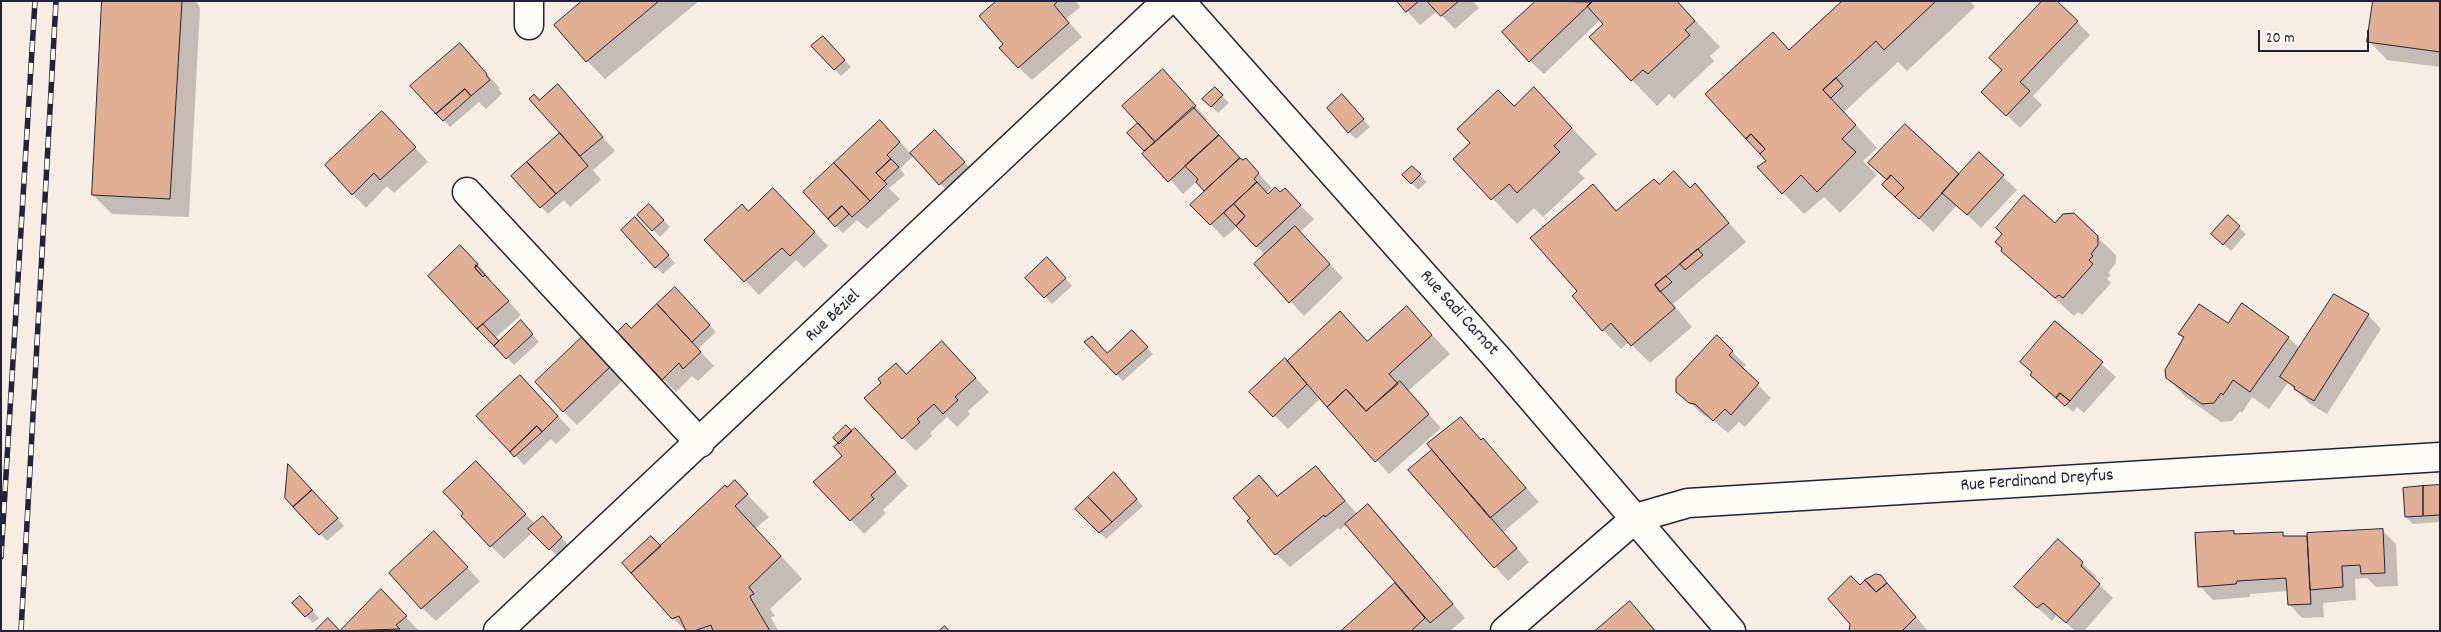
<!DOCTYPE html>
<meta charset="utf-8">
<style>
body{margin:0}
#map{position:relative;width:2441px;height:632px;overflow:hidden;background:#f7ede3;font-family:Dekko,sans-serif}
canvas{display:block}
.frame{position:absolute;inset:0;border:2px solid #22223b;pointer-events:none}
.scale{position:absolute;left:2258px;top:30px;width:111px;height:22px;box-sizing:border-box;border:2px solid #22223b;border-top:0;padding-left:6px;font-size:15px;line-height:18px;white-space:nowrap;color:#22223b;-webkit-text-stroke:4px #fdfcf7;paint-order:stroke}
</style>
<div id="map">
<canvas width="2441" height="632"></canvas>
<div class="frame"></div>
<div class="scale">20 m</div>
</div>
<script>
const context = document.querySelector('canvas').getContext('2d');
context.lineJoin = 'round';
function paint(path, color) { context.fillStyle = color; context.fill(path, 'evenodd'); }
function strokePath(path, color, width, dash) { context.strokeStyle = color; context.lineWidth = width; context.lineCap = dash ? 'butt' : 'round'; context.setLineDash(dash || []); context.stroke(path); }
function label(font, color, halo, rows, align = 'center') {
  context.font = font + ' Dekko,sans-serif'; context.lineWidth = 4; context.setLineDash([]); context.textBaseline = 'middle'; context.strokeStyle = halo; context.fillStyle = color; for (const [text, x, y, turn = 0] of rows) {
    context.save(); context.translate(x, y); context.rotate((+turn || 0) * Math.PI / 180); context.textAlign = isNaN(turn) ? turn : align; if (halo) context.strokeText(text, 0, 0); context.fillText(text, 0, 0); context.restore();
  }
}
paint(new Path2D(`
 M103,1H196L200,8L189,217L112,214L93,195Z
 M584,1H699L605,79L587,61Z
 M997,1H1076L1080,7L1066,19L1082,37L1032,80L1018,67L1005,44Z
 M1398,1H1473L1479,8L1455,29L1437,11L1420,25Z
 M1538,1H1677L1720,47L1710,56L1714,61L1674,99L1669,94L1657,106L1591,37L1605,24L1601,19L1544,74L1530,61Z
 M1844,1H1970L1975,7L1907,71L1898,62L1844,112L1877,148L1863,161L1877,175L1840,213L1824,197L1804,214L1783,193L1767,161L1773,34L1790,51Z
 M2440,1V67L2387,60L2369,41Z
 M2077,22L2090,35L2033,96L2042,105L2020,128L1996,105Z
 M460,45L500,88L498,89L502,94L486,109L479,102L450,127L437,113Z
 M830,45L851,67L841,76L834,69Z
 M1163,71L1208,120L1205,121L1231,149L1243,162L1246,160L1272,188L1266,193L1268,195L1280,194L1298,203L1314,219L1300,232L1343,278L1304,316L1256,264L1265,255L1238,226L1224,238L1192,205L1206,191L1197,181L1183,194L1129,133L1140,123Z
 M558,86L615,151L593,170L601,180L570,207L564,200L548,214L513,177L562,133Z
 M1215,89L1229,103L1218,113L1204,99Z
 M1534,89L1597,154L1578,172L1585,178L1543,217L1534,208L1517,224L1455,159Z
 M1349,103L1370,127L1356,139L1349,132Z
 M396,126L428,162L394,193L387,186L366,208L353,194Z
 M1906,126L1959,176L1979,154L2017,190L1981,228L1957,205L1933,232L1884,185L1888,180Z
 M935,132L971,169L947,191L914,155L900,169L905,175L889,188L900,199L867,229L857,220L843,233L804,193L894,135L911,154Z
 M1412,168L1427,182L1418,190L1404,175Z
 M1674,172L1691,189L1695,185L1746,242L1673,304L1692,327L1650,363L1629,342L1621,349L1603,330L1578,291L1593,186L1618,212L1659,186Z
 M787,203L828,246L804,268L796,260L759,295L706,240L748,212Z
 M649,206L670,227L660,237L639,215Z
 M2228,217L2246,234L2231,251L2213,234Z
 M2055,224L2097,237L2116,255V263L2108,273L2111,275L2107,279L2111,283L2082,315L2078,312L2074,316L2002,250Z
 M642,226L675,263L663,274L656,267Z
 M474,260L490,278L489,280L521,315L495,338L499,342L528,329L539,342L514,365L429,276Z
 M1054,265L1072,286L1052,304L1027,278Z
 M682,295L716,332L698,349L714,366L698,381L692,376L676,392L663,379L631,329L658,305Z
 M2242,305L2289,338L2300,349L2368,315L2381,329L2327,414L2309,403L2288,383L2269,409L2252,397L2242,413L2240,411L2232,421L2221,422L2186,397L2167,378L2184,339L2179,334L2228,324Z
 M1407,308L1450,354L1408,391L1441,428L1389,474L1321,398L1288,429L1251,392L1288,362L1368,342Z
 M2055,323L2116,377L2084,413L2077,407L2073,412L2045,388Z
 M1132,332L1153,354L1123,381L1086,342L1107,354Z
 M1717,337L1746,365L1742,369L1771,398L1745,427L1739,422L1728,433L1709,417L1704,416L1677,391Z
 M595,353L622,381L577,425L563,411Z
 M955,356L989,392L968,411L970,414L957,427L947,417L930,433L932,436L916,451L903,438Z
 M534,390L571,430L556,444L551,439L524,465L512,452Z
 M1483,440L1539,502L1503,532L1529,562L1508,581L1410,470L1434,450Z
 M840,443H869L908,486L883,510L886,513L864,534L815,482L844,456Z
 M1316,467L1358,515L1368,506L1382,519L1465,618L1450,631H1342L1397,583L1347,524L1340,530L1338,528L1290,567L1276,554L1252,518L1259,477L1278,497Z
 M295,473L344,526L327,541L286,498Z
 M489,476L535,524H549L568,545L557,556L533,532L504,559L491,546Z
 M1120,481L1143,506L1106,539L1077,509Z
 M735,482L769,517L756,528L802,579L770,609L775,616L771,617L778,631H686L673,618L661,547Z
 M2440,486V522L2413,524L2406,517Z
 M2382,530L2396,544L2398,586L2376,587L2367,578L2355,579L2356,600L2323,603L2324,617L2302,618L2289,604L2288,591L2250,594V597L2213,600L2200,586L2234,532L2237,535L2282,533L2286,537H2309Z
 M447,546L480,581L436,621L422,608Z
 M2082,563L2096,576L2094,580L2113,598L2084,631H2075L2057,615L2052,621L2029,600Z
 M1872,576H1880L1928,631H1851L1860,586Z
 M381,591L419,631H340Z
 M300,597L319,618L313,623L294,603Z
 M1630,602L1657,631H1596Z`), '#0003');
const building = new Path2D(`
 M102,1H182L170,199L92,195Z
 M582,1H659L586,62L554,25Z
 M1058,1L1054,5L1069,23L1018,68L999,48L1003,44L979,16L996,1Z
 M1397,1H1419L1406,12Z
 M1427,1H1459L1441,16Z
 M1536,1L1592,2L1529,62L1502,32Z
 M1677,1L1695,21L1685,30L1690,35L1648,74L1643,70L1631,81L1589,37L1603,24L1587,6L1592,1Z
 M1936,1L1884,50L1876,41L1823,90L1856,125L1842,139L1856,152L1817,192L1801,175L1782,194L1757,167L1766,161L1760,154L1765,149L1751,134L1746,139L1705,94L1773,32L1789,50L1842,1Z
 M2042,1H2057L2078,21L2020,82L2030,91L2006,116L1981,92L2002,70L1989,58Z
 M2373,1H2440V52L2367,42Z
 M823,36L845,60L834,70L811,46Z
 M460,43L487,74L486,75L490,80L471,96L465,89L436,114L410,86Z
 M1163,69L1196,106L1155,142L1122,106Z
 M1836,78L1843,86L1831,98L1823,90Z
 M558,84L603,137L580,156L529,99L534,94L539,100Z
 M1215,87L1223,95L1211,107L1202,99Z
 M1534,87L1572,128L1554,146L1560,152L1517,193L1509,184L1491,200L1453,159L1470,143L1457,129L1498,90L1514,106Z
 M465,89L471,96L443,121L436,114Z
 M1342,94L1364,119L1348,133L1327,108Z
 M1193,107L1219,135L1168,182L1142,154Z
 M382,111L416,147L380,180L374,173L352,195L325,165Z
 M880,120L900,142L887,155L891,159L876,173L887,184L870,201L834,163Z
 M1138,123L1155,142L1144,151L1127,133Z
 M1905,124L1959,174L1919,219L1895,197L1904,188L1891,175L1887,180L1868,163Z
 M935,130L965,162L939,185L910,153Z
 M560,133L588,166L556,194L527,162Z
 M1751,134L1765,149L1760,154L1746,139Z
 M1219,135L1240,158L1204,191L1196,182L1198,179L1185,166Z
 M1979,152L2004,175L1967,215L1942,193Z
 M1240,158L1243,160L1246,158L1259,173L1254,179L1257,182L1210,225L1190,205Z
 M891,159L899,167L884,181L876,173Z
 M527,162L556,194L540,208L511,176Z
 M834,163L870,201L852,217L842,206L828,219L803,192Z
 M1412,166L1421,174L1411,184L1402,175Z
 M1674,171L1690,188L1695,183L1729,223L1655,285L1675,308L1631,346L1611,323L1602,331L1572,296L1577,291L1530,238L1593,184L1616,211L1654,179L1659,184Z
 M1891,175L1904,188L1895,197L1882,185Z
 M1257,182L1268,194L1275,187L1280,192L1285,188L1301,205L1256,247L1236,226L1245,216L1234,204Z
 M773,188L815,232L790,256L782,248L744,282L704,240L742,204L748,211Z
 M2024,195L2055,223L2063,214L2074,213L2098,236V245L2091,254L2093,256L2089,260L2093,264L2063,298L2059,295L2055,298L2001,251L2002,248L1995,242L2002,234L1996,228Z
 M649,204L664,220L652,231L637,215Z
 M1234,204L1245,216L1236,226L1224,213Z
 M842,206L849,214L835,227L828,219Z
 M2228,215L2240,226L2223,245L2211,234Z
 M635,217L669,255L655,268L621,230Z
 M1295,226L1330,264L1289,303L1254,264Z
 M460,245L478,264L475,268L483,277L485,275L509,301L477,329L428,276Z
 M1698,249L1703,255L1685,270L1680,264Z
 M1047,257L1066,278L1044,298L1025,278Z
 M476,265L485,275L483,277L475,268Z
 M1666,276L1672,282L1660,292L1655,285Z
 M675,287L710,325L692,342L657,304Z
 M2334,294L2369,314L2314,401L2294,389L2295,387L2280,377Z
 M2242,303L2289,337L2250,392L2233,380L2223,395L2221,393L2214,403L2202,404L2166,378L2165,370L2184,337L2178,334L2199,304L2228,323Z
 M657,304L701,352L683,369L679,363L662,380L617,332L626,323L631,328Z
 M1407,306L1432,335L1389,374L1398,384L1366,411L1346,389L1327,407L1287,361L1340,311L1367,341Z
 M521,320L533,334L506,359L494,346Z
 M2055,321L2103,362L2070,401L2060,393L2056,398L2030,375L2032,372L2020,362Z
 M483,324L499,341L494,346L477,329Z
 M1132,330L1148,347L1116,375L1084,342L1092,336L1107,353Z
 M1717,335L1733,351L1729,355L1759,383L1731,415L1725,409L1713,421L1695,404L1689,403L1676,392V379Z
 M582,337L610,367L563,412L535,382Z
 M942,341L976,378L955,397L958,400L943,414L934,404L917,419L920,422L902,439L864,398L881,383L878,379L896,363L906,374Z
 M1285,358L1307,384L1273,417L1249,392Z
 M520,375L558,416L542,432L537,426L510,452L476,416Z
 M1400,381L1429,414L1375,462L1327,407L1346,389L1366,411Z
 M2060,393L2070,401L2065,406L2056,398Z
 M1461,417L1481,440L1483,438L1526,488L1490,518L1427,444Z
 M846,425L852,431L839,444L833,438Z
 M537,426L542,432L514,457L510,452Z
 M855,428L896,472L871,495L874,499L850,521L813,482L842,456L834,447Z
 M1432,450L1517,548L1494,568L1408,470Z
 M476,461L526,514L490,547L461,516L463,513L443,492Z
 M288,464L312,490L293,507L285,498Z
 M1316,466L1345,501L1325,517L1324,515L1275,555L1247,521L1250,518L1233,498L1259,475L1277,496Z
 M1114,472L1137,499L1112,522L1088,497Z
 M735,480L748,494L735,506L781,556L749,587L754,594L750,596L751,599L770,631H713L711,625L694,631H686L679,616L672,619L631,573L725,485L727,487Z
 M2440,485V515L2423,516V486Z
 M2423,486V516L2405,517L2403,488Z
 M312,490L338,518L319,535L293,507Z
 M1088,497L1112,522L1099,533L1075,509Z
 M1368,504L1453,604L1430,623L1345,524Z
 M543,516L562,537L549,550L528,529Z
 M2383,529L2385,573L2361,574L2360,565L2342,566L2343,587L2310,590L2307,533Z
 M434,531L468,567L421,609L389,573Z
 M2234,531V534L2283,532V536H2307L2311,604L2288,605L2286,578L2237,581L2236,584L2198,587L2195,533Z
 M651,536L661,546L631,573L622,563Z
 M2058,539L2083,562L2081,566L2100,584L2066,623L2043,603L2037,608L2014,587Z
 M1876,574L1881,575L1887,583L1876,592L1865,580Z
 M1851,576L1860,585L1865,580L1876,592L1887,583L1916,617L1902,631H1849L1850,624L1828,599Z
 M1395,583L1425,618L1411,631H1341Z
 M381,589L407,616L396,625L400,629L340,631Z
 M300,596L313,610L305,617L292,603Z
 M1630,601L1655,631H1595Z
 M328,618L340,631H315Z
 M945,626L949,631H939Z`);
paint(building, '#e1af93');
strokePath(building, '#22223b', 1);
const minor = new Path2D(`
 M529,25V1
 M467,192L700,443
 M498,631L1167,1
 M1505,631L1636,518L1688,503L2440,457`);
const major = new Path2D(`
 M1180,1L1499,360L1731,631`);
strokePath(minor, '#22223b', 31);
strokePath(major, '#22223b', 31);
strokePath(minor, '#fdfcf7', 28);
strokePath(major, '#fdfcf7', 28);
const rail = new Path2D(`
 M1,557L35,1
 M21,631L56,1`);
strokePath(rail, '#22223b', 5.5);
strokePath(rail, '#fdfcf7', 4, [11]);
label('18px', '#22223b', '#fdfcf7', [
 ["Rue Sadi Carnot",1458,314,48],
 ["Rue Béziel",834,317,-43],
 ["Rue Ferdinand Dreyfus",2037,482,-4]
]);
</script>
